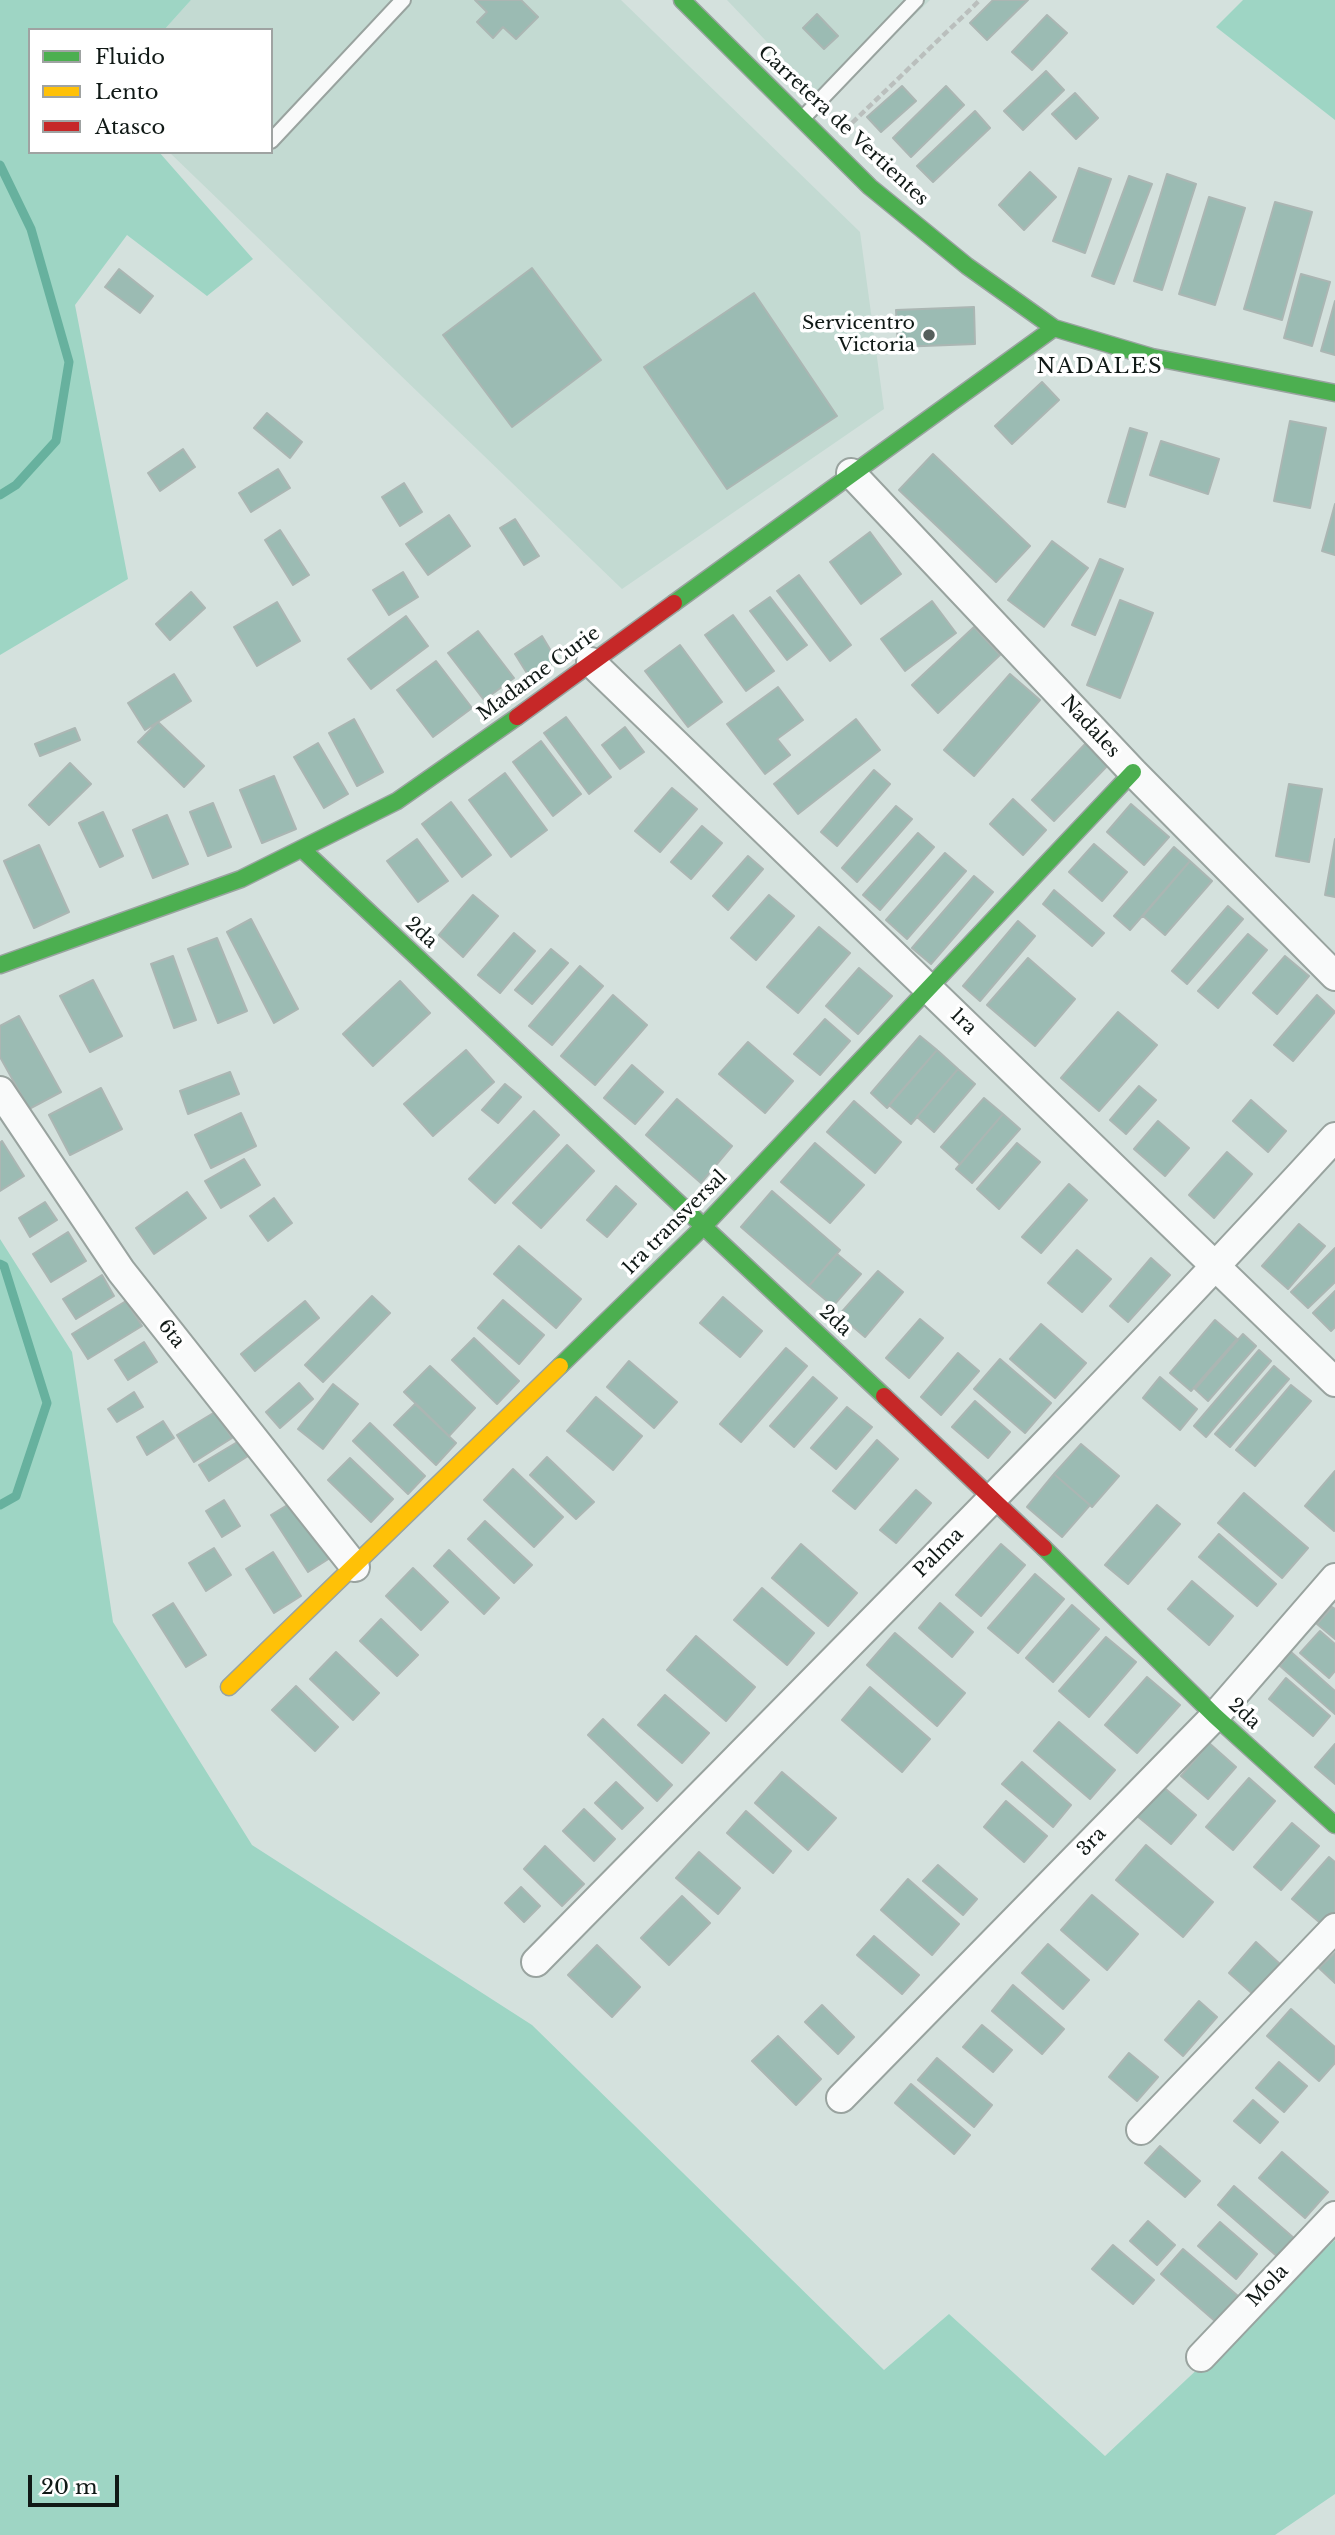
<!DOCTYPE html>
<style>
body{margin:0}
#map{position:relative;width:1335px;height:2535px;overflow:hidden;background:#d4e1dd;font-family:"Libre Baskerville",serif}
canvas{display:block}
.legend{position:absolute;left:28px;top:28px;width:245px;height:126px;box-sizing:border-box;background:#fff;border:2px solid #9fa3a2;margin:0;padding:9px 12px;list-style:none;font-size:21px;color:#101916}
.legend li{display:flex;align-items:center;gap:14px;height:35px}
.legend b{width:35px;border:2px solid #9fa3a2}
.scale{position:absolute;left:28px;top:2475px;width:91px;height:32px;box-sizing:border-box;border:4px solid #101916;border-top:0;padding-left:9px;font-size:21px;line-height:24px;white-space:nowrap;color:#101916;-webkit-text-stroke:5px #fff;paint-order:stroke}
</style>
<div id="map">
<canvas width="1335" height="2535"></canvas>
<ul class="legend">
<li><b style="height:9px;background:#4caf50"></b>Fluido</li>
<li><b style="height:9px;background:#ffc107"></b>Lento</li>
<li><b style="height:9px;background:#c62828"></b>Atasco</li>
</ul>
<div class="scale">20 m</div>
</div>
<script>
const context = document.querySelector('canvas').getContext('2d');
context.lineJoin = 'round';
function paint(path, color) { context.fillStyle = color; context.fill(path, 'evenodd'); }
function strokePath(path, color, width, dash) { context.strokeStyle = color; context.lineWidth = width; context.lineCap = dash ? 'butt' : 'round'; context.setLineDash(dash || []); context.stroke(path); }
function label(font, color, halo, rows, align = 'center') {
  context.font = font + ' "Libre Baskerville",serif'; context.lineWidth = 7; context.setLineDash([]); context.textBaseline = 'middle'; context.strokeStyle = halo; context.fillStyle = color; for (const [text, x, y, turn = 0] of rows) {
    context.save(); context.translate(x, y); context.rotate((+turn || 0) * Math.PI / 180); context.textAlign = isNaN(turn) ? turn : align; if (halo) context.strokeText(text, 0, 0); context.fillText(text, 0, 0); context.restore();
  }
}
paint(new Path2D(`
 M191,0H621L860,232L884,409L622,589L169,152H271V30H164Z
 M727,0H930L825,103Z`), '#c3dad2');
paint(new Path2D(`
 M0,0H191L164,30H30V152H159L253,259L207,296L127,235L75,305L128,579L0,655Z
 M1243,0H1335V120L1216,27Z
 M0,1239L72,1352L113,1622L252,1845L532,2025L884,2370L949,2314L1105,2456L1335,2240V2494L1275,2535H0Z`), '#9ed5c4');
strokePath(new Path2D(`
 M0,165L31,229L69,362L56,441L16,485L0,495
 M0,1264L4,1266L47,1403L16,1496L0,1505`), '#67b19e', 9);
const building = new Path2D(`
 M475,0H521L538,17L516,39L503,27L493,38L477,22L487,12Z
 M993,0H1028L987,40L970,23Z
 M817,14L838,36L824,49L803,28Z
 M1047,15L1067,33L1032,70L1012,52Z
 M1046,71L1064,90L1023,130L1004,111Z
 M902,86L916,101L881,132L867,117Z
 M946,86L964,105L911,157L893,138Z
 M1075,93L1098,118L1076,139L1052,114Z
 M975,111L990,128L933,182L917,166Z
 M1079,168L1111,179L1085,253L1053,241Z
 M1030,172L1056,197L1024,230L999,205Z
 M1167,174L1196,184L1162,290L1134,281Z
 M1129,176L1152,184L1114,284L1092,276Z
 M1209,197L1245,208L1215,305L1179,294Z
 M1275,202L1312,212L1282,320L1244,309Z
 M532,268L601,360L512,427L443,335Z
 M119,269L153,296L140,313L105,287Z
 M1301,274L1330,282L1312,346L1284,338Z
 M754,293L837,416L727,489L644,367Z
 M1335,301V355L1321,351Z
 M974,307L975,344L898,347L896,310Z
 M1042,382L1059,400L1012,444L995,426Z
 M267,413L302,442L290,458L254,428Z
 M1290,421L1326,428L1310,508L1274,501Z
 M1130,428L1147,433L1125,507L1108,502Z
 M1161,441L1219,459L1208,494L1150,475Z
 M183,449L195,467L160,491L148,473Z
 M933,454L1030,546L996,582L899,490Z
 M278,469L290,488L251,512L239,493Z
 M404,483L422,512L400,526L382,497Z
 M1335,504V555L1322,551Z
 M449,515L470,546L428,575L406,544Z
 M515,519L539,556L524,565L500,528Z
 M280,530L309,575L293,585L265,540Z
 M870,532L901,574L861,604L830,562Z
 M1052,541L1088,568L1044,627L1008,600Z
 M1100,559L1123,569L1095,635L1072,625Z
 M403,572L418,597L389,615L373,590Z
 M799,575L851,645L830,661L777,591Z
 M191,592L205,608L170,640L156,624Z
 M770,597L807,645L787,660L750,611Z
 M1120,600L1153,613L1120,698L1087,685Z
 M932,601L956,633L905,671L881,639Z
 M277,602L300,641L257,666L234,627Z
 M733,615L774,671L746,691L705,635Z
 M406,616L428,646L371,689L348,659Z
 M974,627L1000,655L938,713L912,685Z
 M478,631L514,678L484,700L448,653Z
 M542,636L557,661L530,678L515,654Z
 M680,645L722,702L688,727L645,671Z
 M436,661L472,708L433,737L397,690Z
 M174,674L191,701L145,730L128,703Z
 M1010,674L1040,700L974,776L944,750Z
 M778,687L803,720L777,739L790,755L765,774L727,724Z
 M566,717L611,777L589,794L544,733Z
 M354,719L383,772L357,786L329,733Z
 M856,719L880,750L798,814L774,784Z
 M158,722L204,766L184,787L138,742Z
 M625,727L644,752L620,769L602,745Z
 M75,728L80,740L40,756L35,744Z
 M541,741L581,794L553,816L513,762Z
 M1087,742L1110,763L1054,821L1032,800Z
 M318,743L348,794L324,808L294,757Z
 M70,763L91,784L49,825L29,805Z
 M874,770L890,784L837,846L821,832Z
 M505,773L547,830L511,857L469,800Z
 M274,776L296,829L262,843L240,790Z
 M1289,784L1322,789L1309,862L1276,856Z
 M672,788L697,809L660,852L635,831Z
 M1013,799L1046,830L1023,855L990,824Z
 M451,802L491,855L462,877L422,824Z
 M213,803L231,847L208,856L190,812Z
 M1131,804L1169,837L1144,865L1107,832Z
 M896,806L912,819L857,882L842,868Z
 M103,812L123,856L100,867L79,823Z
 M167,815L188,864L153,878L133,830Z
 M702,826L722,843L691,879L671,862Z
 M918,833L934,847L880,910L863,895Z
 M417,839L448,881L418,902L387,861Z
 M1335,839V897L1325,895Z
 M1094,844L1127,872L1102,901L1069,872Z
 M39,845L69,912L34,928L4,861Z
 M1174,847L1190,861L1130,930L1114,916Z
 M945,853L966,871L907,939L886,920Z
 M748,856L763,869L728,910L713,896Z
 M1190,861L1212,881L1165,935L1143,916Z
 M974,876L993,892L931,964L912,948Z
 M1054,890L1104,933L1092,946L1043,904Z
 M473,895L498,916L463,957L439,935Z
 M769,895L794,916L756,960L731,938Z
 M1228,906L1243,919L1187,984L1172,971Z
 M251,919L298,1009L274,1023L227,932Z
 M1018,921L1035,936L980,1001L963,986Z
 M819,927L850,953L798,1013L767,987Z
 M514,933L535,951L500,993L478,975Z
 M1248,934L1267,950L1218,1008L1198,991Z
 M217,938L247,1011L218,1023L188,949Z
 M551,949L568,963L532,1004L515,990Z
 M173,956L196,1020L174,1028L151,964Z
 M1285,956L1309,976L1277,1014L1253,993Z
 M1028,958L1075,999L1035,1046L987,1005Z
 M580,966L603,986L552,1045L529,1026Z
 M859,968L892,996L858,1034L826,1006Z
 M93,980L122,1036L90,1052L60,996Z
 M400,981L430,1013L373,1066L343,1034Z
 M613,995L647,1025L595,1085L561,1056Z
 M1317,995L1335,1012L1293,1061L1274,1045Z
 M1118,1012L1157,1045L1099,1111L1061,1078Z
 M19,1016L61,1092L29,1109L0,1057V1026Z
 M825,1019L850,1041L820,1075L794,1054Z
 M920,1036L937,1050L887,1108L871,1093Z
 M748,1042L793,1081L765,1113L719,1074Z
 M466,1050L494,1082L433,1136L404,1104Z
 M937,1050L958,1069L911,1124L889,1105Z
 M632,1065L663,1092L635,1124L604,1098Z
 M958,1069L975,1084L934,1132L917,1117Z
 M230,1072L239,1094L188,1114L180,1091Z
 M505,1084L521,1097L498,1123L482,1110Z
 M1139,1086L1156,1100L1126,1134L1110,1120Z
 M101,1088L122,1129L70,1155L49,1115Z
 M984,1098L1003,1114L960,1164L941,1147Z
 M677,1099L732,1146L701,1183L646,1135Z
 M1251,1100L1286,1131L1268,1152L1233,1121Z
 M854,1101L901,1142L875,1173L827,1132Z
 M534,1111L559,1135L495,1203L469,1179Z
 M241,1113L256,1146L211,1168L195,1135Z
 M1003,1114L1020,1129L972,1183L956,1169Z
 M1158,1121L1189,1148L1165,1176L1134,1149Z
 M2,1141L24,1176L0,1191V1143Z
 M815,1143L864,1185L830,1223L781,1182Z
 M1017,1143L1040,1162L999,1209L977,1189Z
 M567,1145L594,1171L541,1228L513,1203Z
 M1227,1152L1252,1174L1214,1218L1189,1195Z
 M244,1159L260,1185L221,1208L205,1181Z
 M1069,1184L1087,1200L1041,1253L1022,1237Z
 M616,1186L636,1204L607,1237L587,1220Z
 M772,1191L840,1250L809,1286L741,1227Z
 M187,1192L206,1218L154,1254L136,1228Z
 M274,1198L292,1223L268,1241L250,1216Z
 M45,1202L57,1220L30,1237L19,1218Z
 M1299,1224L1325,1246L1288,1289L1262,1266Z
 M68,1232L86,1261L51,1282L33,1254Z
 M519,1246L581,1299L556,1328L494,1274Z
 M1335,1248V1282L1308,1308L1291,1292Z
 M1077,1250L1111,1279L1082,1312L1048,1283Z
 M837,1254L861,1274L833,1306L809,1286Z
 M1151,1258L1170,1275L1128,1322L1110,1306Z
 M878,1271L903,1292L865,1337L839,1315Z
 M102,1275L114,1296L76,1319L63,1299Z
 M1335,1291V1327L1331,1331L1313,1313Z
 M372,1296L390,1313L323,1382L305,1365Z
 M723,1297L762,1331L740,1357L700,1323Z
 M503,1300L544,1335L519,1364L478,1328Z
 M126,1301L142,1326L88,1359L72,1334Z
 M305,1301L319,1318L255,1371L241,1354Z
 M920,1319L943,1338L909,1378L886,1358Z
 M1215,1320L1237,1339L1191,1391L1170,1373Z
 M1041,1324L1086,1363L1055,1398L1010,1359Z
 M1243,1334L1256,1346L1208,1401L1195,1389Z
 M474,1338L519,1381L497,1404L452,1360Z
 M144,1342L157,1362L128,1380L115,1360Z
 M786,1348L807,1366L741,1442L720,1424Z
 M1259,1350L1271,1361L1206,1437L1194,1426Z
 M958,1353L979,1371L941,1415L921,1397Z
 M1000,1359L1051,1403L1025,1433L974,1389Z
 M629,1361L677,1402L654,1428L607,1387Z
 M430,1366L475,1408L449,1436L404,1392Z
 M1274,1366L1289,1379L1230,1447L1215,1434Z
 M813,1377L837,1398L794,1447L770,1426Z
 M1160,1377L1197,1409L1180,1430L1143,1398Z
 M299,1383L313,1399L280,1428L266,1412Z
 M333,1384L358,1404L323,1449L298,1429Z
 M1291,1385L1311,1401L1255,1466L1236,1450Z
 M134,1392L143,1407L117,1422L108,1409Z
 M596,1397L642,1436L613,1470L567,1431Z
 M975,1401L1010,1432L988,1458L952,1427Z
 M415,1404L456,1443L436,1465L394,1425Z
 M847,1407L872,1427L836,1469L811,1448Z
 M215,1412L232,1438L194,1462L177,1435Z
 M163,1421L174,1438L147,1455L137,1437Z
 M370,1423L425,1476L408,1494L353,1441Z
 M877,1440L898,1459L855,1509L833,1491Z
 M239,1441L248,1456L209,1481L199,1465Z
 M1081,1444L1119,1476L1092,1507L1054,1474Z
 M547,1457L594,1502L576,1519L530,1475Z
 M350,1458L393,1499L371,1522L328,1480Z
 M513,1469L563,1517L534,1547L484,1500Z
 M1335,1471V1529L1334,1531L1305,1506Z
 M1054,1474L1090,1505L1062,1537L1027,1507Z
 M916,1490L931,1503L896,1543L880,1530Z
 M1244,1493L1308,1548L1282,1578L1218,1523Z
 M224,1500L240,1526L222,1537L206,1511Z
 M294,1501L330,1558L308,1572L271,1515Z
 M1157,1505L1180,1524L1128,1584L1105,1565Z
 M485,1521L532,1565L514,1583L468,1539Z
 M1219,1534L1276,1584L1257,1606L1199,1557Z
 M801,1544L857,1593L828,1626L772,1578Z
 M1001,1544L1025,1565L981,1616L956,1595Z
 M214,1548L231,1575L206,1591L189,1563Z
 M449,1550L499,1598L484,1614L434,1566Z
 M273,1552L301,1596L274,1613L246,1569Z
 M413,1568L448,1602L421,1630L386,1596Z
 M1035,1574L1064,1599L1018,1653L988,1628Z
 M1192,1581L1233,1616L1209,1645L1168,1609Z
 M762,1588L814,1633L787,1665L734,1620Z
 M173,1603L206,1655L186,1667L153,1615Z
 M940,1603L973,1632L952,1657L919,1628Z
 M1072,1605L1099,1629L1053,1682L1026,1658Z
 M1332,1607L1335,1609V1639L1317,1624Z
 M381,1619L418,1655L397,1676L360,1641Z
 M1320,1631L1335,1644V1671L1329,1678L1300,1653Z
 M895,1633L965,1693L937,1726L867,1665Z
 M696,1636L755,1687L726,1721L667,1670Z
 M1106,1637L1136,1662L1089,1717L1059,1691Z
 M336,1652L379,1693L353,1720L310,1679Z
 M1291,1652L1335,1691V1714L1280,1666Z
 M1147,1677L1180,1705L1137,1753L1105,1725Z
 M1286,1678L1330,1716L1313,1736L1269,1699Z
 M296,1686L338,1727L315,1751L272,1710Z
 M870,1687L930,1739L902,1772L842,1720Z
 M665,1695L709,1733L682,1763L638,1725Z
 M603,1719L672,1785L657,1801L588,1735Z
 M1059,1722L1115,1770L1090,1799L1034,1751Z
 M1209,1743L1236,1767L1208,1799L1181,1776Z
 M1335,1744V1784L1315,1767Z
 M1022,1762L1071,1805L1053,1827L1002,1784Z
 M782,1772L836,1818L808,1850L755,1803Z
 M1249,1778L1275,1801L1233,1850L1206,1827Z
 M616,1782L643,1808L622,1829L595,1803Z
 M1161,1785L1196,1815L1171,1844L1136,1815Z
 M1006,1801L1047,1836L1024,1862L984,1827Z
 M584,1809L615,1839L594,1861L563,1831Z
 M746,1811L791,1851L773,1873L727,1833Z
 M1292,1823L1319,1846L1281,1890L1254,1867Z
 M1146,1845L1213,1902L1183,1937L1116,1880Z
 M545,1846L584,1884L562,1906L524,1869Z
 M699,1852L740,1888L718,1914L676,1878Z
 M1329,1857L1335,1862V1916L1325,1927L1292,1899Z
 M938,1865L977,1899L963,1915L923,1881Z
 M908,1879L959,1924L932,1955L881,1910Z
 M521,1887L540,1906L524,1922L505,1903Z
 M1092,1895L1138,1934L1107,1970L1061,1930Z
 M682,1896L710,1923L669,1965L641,1938Z
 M874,1936L919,1975L902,1994L857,1955Z
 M1256,1942L1281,1965L1255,1996L1229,1973Z
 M1048,1944L1089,1980L1063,2009L1022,1973Z
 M597,1945L640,1987L612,2017L568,1975Z
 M1335,1953V1983L1319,1968Z
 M1013,1985L1064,2029L1042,2054L992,2011Z
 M1199,2001L1217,2017L1183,2056L1165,2040Z
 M822,2005L854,2037L838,2054L805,2022Z
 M1291,2009L1335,2047V2063L1319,2081L1267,2036Z
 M982,2025L1012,2050L993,2072L963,2047Z
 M778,2036L821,2079L796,2105L752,2061Z
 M1129,2053L1158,2077L1137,2101L1109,2077Z
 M937,2058L992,2105L974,2127L918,2080Z
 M1279,2062L1307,2086L1284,2112L1256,2088Z
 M911,2084L970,2135L954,2154L895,2103Z
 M1253,2100L1278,2122L1260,2143L1234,2121Z
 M1160,2146L1200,2181L1185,2197L1145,2163Z
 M1282,2152L1328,2192L1305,2218L1259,2178Z
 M1234,2186L1295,2239L1279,2258L1218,2205Z
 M1148,2221L1175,2245L1157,2265L1130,2241Z
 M1220,2222L1257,2254L1236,2279L1198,2246Z
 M1113,2245L1154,2280L1133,2304L1092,2269Z
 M1183,2249L1238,2296L1216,2322L1161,2274Z`);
paint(building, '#9bbbb3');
strokePath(building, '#abb6b3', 2);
const lane = new Path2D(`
 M802,119L916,0
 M271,141L403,0`);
const street = new Path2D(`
 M851,473L1133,772L1335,976
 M591,662L1335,1382
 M0,1091L121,1271L355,1567
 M536,1962C804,1689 1077,1419 1335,1137
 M841,2098L1215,1716L1335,1578
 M1141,2130L1335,1928
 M1201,2357L1335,2216`);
const fast = new Path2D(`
 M682,0L870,187L967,266L1054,328L1152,357L1335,393
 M674,603L1054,328
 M303,850L884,1396
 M0,965L241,879L397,801L517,717
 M560,1366L703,1227L1133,772
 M1044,1548L1215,1716L1335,1825`);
const slow = new Path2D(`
 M229,1687L560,1366`);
const jam = new Path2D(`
 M517,717L674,603
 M884,1396L1044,1548`);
strokePath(lane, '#99a39f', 18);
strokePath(street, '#99a39f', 32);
strokePath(fast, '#99a39f', 19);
strokePath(slow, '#99a39f', 19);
strokePath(jam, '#99a39f', 19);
strokePath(new Path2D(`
 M852,123L980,0`), '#babfbd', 4.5, [7, 3.5]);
strokePath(lane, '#f9fafa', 14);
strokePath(street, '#f9fafa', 28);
strokePath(fast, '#4caf50', 16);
strokePath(slow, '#ffc107', 16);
strokePath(jam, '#c62828', 16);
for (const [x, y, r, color] of [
 [929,335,7,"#555f5c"]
]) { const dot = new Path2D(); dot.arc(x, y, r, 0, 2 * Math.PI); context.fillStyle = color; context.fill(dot); strokePath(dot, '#fff', 2.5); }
label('19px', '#101916', '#fff', [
 ["Carretera de Vertientes",843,126,43],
 ["Madame Curie",539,674,-36],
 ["Nadales",1090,727,47],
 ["2da",421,933,43],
 ["1ra",963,1022,44],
 ["1ra transversal",675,1223,-45],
 ["2da",835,1321,43],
 ["6ta",171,1334,52],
 ["Palma",939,1553,-45],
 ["2da",1244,1714,43],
 ["3ra",1092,1842,-46],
 ["Mola",1268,2286,-46]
]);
label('19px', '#101916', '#fff', [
 ["Servicentro",915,324],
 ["Victoria",915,346]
], 'right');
context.letterSpacing = '2px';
label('21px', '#101916', '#fff', [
 ["NADALES",1100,367]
]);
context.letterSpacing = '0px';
</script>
